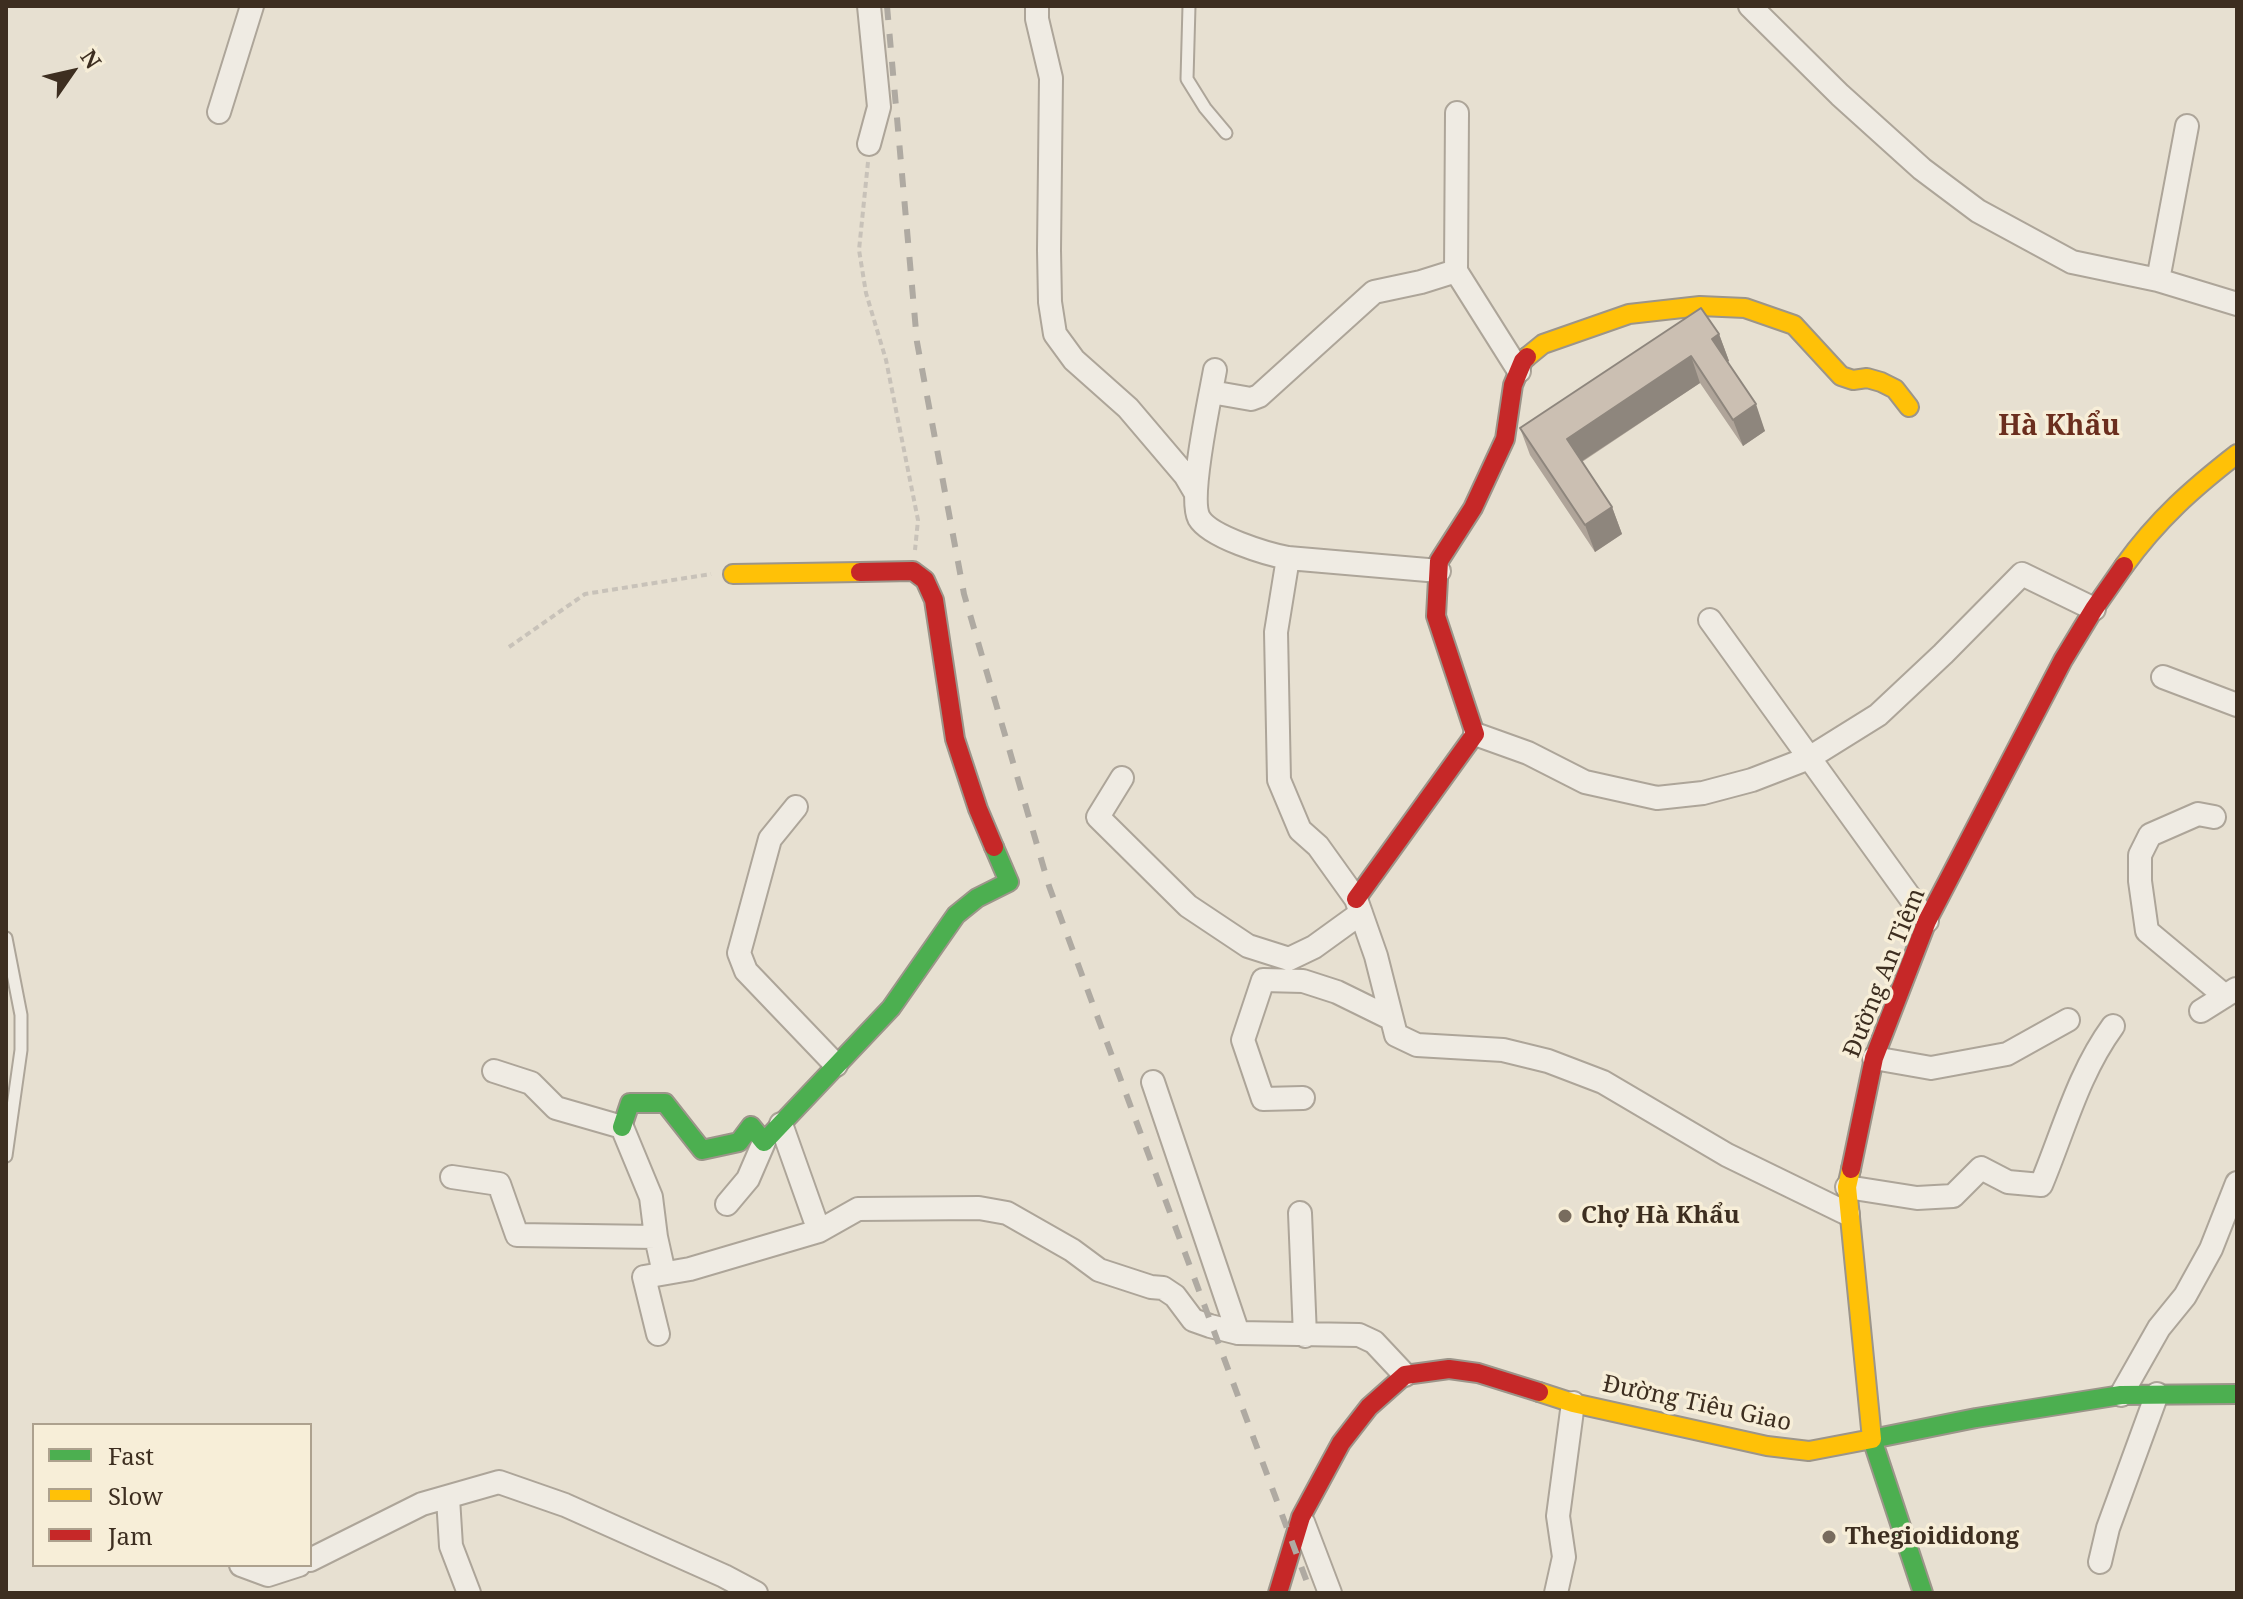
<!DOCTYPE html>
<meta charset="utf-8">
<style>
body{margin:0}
#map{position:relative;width:2243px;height:1599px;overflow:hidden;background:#e7e0d1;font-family:"Noto Serif",serif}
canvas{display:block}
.frame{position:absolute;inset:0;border:8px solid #3d2e20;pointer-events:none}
.legend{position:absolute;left:32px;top:1423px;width:280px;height:144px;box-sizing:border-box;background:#f7eed8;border:2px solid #ada18e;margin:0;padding:10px 14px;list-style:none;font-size:24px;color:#3d2e20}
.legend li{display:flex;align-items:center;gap:16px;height:40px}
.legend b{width:40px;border:2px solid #ada18e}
.north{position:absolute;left:32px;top:32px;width:80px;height:80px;-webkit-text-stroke:6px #f7eed8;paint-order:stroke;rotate:56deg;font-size:22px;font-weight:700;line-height:32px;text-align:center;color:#3d2e20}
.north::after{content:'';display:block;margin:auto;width:28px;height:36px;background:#3d2e20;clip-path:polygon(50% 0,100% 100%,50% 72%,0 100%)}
</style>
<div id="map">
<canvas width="2243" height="1599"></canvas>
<div class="frame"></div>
<ul class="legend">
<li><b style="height:10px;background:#4caf50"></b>Fast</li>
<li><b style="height:10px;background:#ffc107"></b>Slow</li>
<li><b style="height:10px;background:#c62828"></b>Jam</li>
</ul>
<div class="north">N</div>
</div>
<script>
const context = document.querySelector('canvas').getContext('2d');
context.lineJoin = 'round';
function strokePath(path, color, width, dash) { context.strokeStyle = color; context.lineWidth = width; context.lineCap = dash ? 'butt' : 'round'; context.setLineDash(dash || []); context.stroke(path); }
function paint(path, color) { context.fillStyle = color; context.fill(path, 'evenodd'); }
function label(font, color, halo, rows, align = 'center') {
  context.font = font + ' "Noto Serif",serif'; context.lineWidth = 7; context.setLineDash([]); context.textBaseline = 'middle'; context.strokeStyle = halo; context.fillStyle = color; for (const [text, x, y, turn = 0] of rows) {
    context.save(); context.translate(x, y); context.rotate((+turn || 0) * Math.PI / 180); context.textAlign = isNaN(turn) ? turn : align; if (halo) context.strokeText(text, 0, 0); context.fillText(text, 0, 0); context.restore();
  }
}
const lane = new Path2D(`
 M1189,6L1187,79L1205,108L1226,133
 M6,938L21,1015V1050L6,1156`);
const street = new Path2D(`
 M869,6L879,107L869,144
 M1037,6V19L1051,78L1049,250L1050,302L1055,334L1074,360L1128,408L1185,475L1195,492
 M1750,6L1840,95L1922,169L1978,211L2072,262L2158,280L2237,304
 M219,112L252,6
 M1457,113L1456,271L1519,371
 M2158,280L2187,126
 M1215,370C1210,398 1188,497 1199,518C1210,537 1267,554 1288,558L1439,571
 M1211,392L1251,399L1259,396L1374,292L1421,282L1456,271
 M1288,558L1276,632L1279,780L1300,830L1318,846L1356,899L1376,956L1396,1035L1417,1045L1503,1050L1548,1061L1603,1082L1727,1155L1848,1214
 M1710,620L1927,921
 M2163,677L2237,705
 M1475,734L1528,753L1585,782L1657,798L1703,793L1752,780L1809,758L1878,715L1943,654L2022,574L2094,609
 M1122,778L1098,817L1188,906L1248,946L1289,959L1314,947L1361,913
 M796,807L770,839L739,953L746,971L836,1065
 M2214,817L2198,814L2150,835L2140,855V881L2147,931L2225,996
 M2201,1011L2236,989
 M1874,1058L1931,1068L2007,1054L2068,1020
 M494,1071L531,1083L556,1108L622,1127L651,1197L656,1237L664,1273
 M1153,1082L1238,1333
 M1303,1098L1263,1099L1243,1040L1263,980L1303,981L1337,992L1392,1019
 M781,1124L819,1231
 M452,1177L499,1184L517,1235L656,1237
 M1847,1187L1917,1198L1953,1196L1981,1168L2008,1182L2041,1185C2064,1130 2078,1074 2113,1026
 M727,1204L748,1179L764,1142
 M1300,1213L1305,1336
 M658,1334L644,1277L690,1269L819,1231L858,1209L979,1208L1007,1213L1072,1250L1099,1270L1151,1287L1163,1288L1175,1296L1193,1320L1210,1326L1238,1333L1359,1335L1374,1342L1405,1375
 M2121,1395L2159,1328L2185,1296L2211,1249L2237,1183
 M448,1498L451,1546L469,1593
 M1303,1522L1330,1593
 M310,1560L422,1504L499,1482L565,1505L724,1576L756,1593
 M2100,1562L2108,1528L2157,1394
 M241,1565L268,1575L299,1565
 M1556,1593L1564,1557L1558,1516L1573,1403`);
const fast = new Path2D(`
 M622,1127L630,1103H665L702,1150L739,1142L751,1126L764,1142L891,1008L956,915L977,898L1009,882L994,847
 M1872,1439L1976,1418L2121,1395L2237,1394
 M1872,1439L1923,1593`);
const slow = new Path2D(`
 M1527,357L1543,344L1629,314L1700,306L1745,308L1794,325L1841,376L1853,380L1867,378L1881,382L1895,389L1909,407
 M2124,566C2158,519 2192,489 2237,454
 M733,574L860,572
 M1539,1392L1573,1403L1767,1446L1809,1451L1872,1439L1847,1187L1851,1169`);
const jam = new Path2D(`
 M860,572L913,571L925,580L934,600L955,739L978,809L994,847
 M1356,899L1475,734L1436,616L1439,561L1473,508L1505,439L1513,385L1523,361L1527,357
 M1851,1169L1874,1058L1927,921L2063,660L2094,609L2124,566
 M1278,1593L1301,1517L1341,1443L1369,1407L1405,1375L1449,1369L1478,1373L1539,1392`);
strokePath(lane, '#ada599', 15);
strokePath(street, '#ada599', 26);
strokePath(fast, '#9c958a', 22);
strokePath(slow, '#9c958a', 22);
strokePath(jam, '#9c958a', 22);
strokePath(new Path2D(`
 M868,162L859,250L866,293L886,360L918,520L915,550
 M509,647L585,594L711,574`), '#c8c2b9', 4, [6, 4]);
strokePath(lane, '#efebe3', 11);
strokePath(street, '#efebe3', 22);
strokePath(fast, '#4caf50', 18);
strokePath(slow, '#ffc107', 18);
strokePath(jam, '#c62828', 18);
strokePath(new Path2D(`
 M887,6L917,342L964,594L1049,886L1311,1593`), '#afaaa2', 6, [14, 14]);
paint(new Path2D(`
 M1719,334L1729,361L1727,362L1765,431L1743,446L1700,383L1582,462L1612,507L1622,534L1595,552L1530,455L1520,428Z`), '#afa499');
paint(new Path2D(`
 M1719,334L1729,361L1722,365L1712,339Z
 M1691,356L1700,383L1576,465L1567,439Z
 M1756,404L1765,431L1743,446L1733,420Z
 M1612,507L1622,534L1595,552L1585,525Z`), '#8e867d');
const building = new Path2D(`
 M1701,308L1719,334L1712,339L1756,404L1733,420L1691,356L1567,439L1612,507L1585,525L1520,428Z`);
paint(building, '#cbbfb2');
strokePath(building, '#8e867d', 2);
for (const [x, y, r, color] of [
 [1565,1216,8,"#786c5e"],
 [1829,1537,8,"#786c5e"]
]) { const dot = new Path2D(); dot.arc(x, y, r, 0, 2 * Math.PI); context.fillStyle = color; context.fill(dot); strokePath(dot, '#f7eed8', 3); }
label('24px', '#3d2e20', '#f7eed8', [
 ["Đường An Tiêm",1885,973,-68],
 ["Đường Tiêu Giao",1697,1404,12]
]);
label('bold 24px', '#3d2e20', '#f7eed8', [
 ["Chợ Hà Khẩu",1581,1216],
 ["Thegioididong",1845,1537]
], 'left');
label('bold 28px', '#6b2e1e', '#f7eed8', [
 ["Hà Khẩu",2059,427]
]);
</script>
